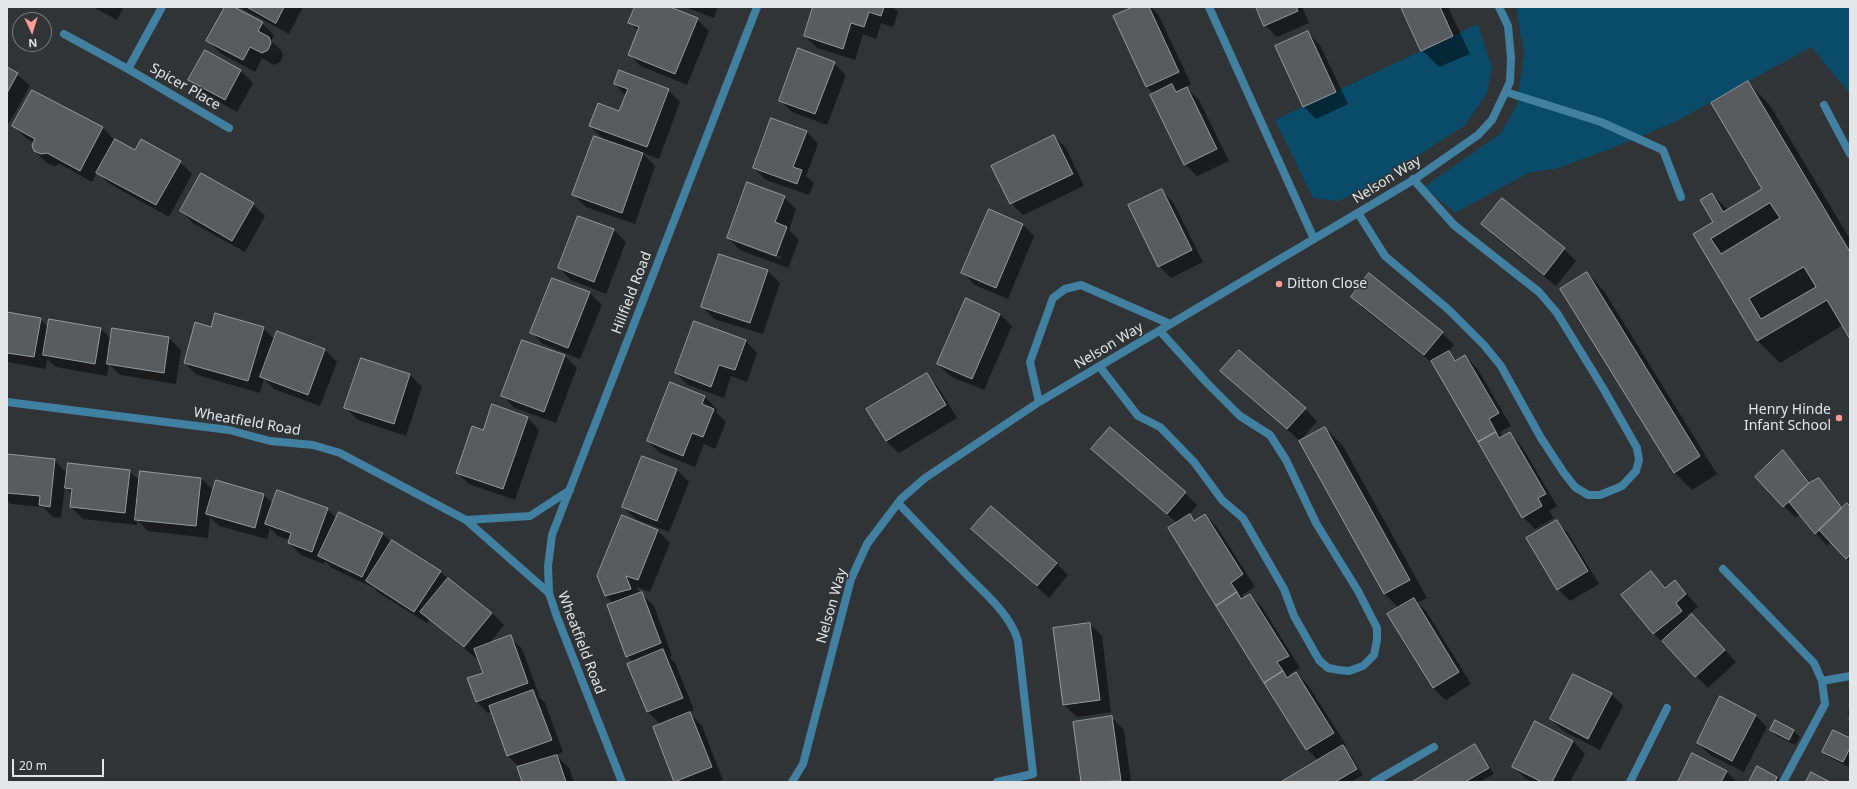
<!DOCTYPE html>
<style>
body{margin:0}
#map{position:relative;width:1857px;height:789px;overflow:hidden;background:#303436;font-family:"Noto Sans",sans-serif}
canvas{display:block}
.frame{position:absolute;inset:0;border:8px solid #e3e5e7;pointer-events:none}
.north{position:absolute;left:12px;top:12px;width:40px;height:40px;box-sizing:border-box;background:#303436;border:1px solid #787b7d;border-radius:50%;rotate:176deg;font-size:11px;font-weight:700;line-height:16px;text-align:center;color:#e3e5e7}
.north::after{content:'';display:block;margin:auto;width:14px;height:18px;background:#f59c95;clip-path:polygon(50% 0,100% 100%,50% 72%,0 100%)}
.scale{position:absolute;left:12px;top:759px;width:92px;height:18px;box-sizing:border-box;border:2px solid #e3e5e7;border-top:0;padding-left:5px;font-size:12px;line-height:14px;white-space:nowrap;color:#e3e5e7;-webkit-text-stroke:3px #303436;paint-order:stroke}
</style>
<div id="map">
<canvas width="1857" height="789"></canvas>
<div class="frame"></div>
<div class="north">N</div>
<div class="scale">20 m</div>
</div>
<script>
const context = document.querySelector('canvas').getContext('2d');
context.lineJoin = 'round';
function paint(path, color) { context.fillStyle = color; context.fill(path, 'evenodd'); }
function strokePath(path, color, width, dash) { context.strokeStyle = color; context.lineWidth = width; context.lineCap = dash ? 'butt' : 'round'; context.setLineDash(dash || []); context.stroke(path); }
function label(font, color, halo, rows, align = 'center') {
  context.font = font + ' "Noto Sans",sans-serif'; context.lineWidth = 3; context.setLineDash([]); context.textBaseline = 'middle'; context.strokeStyle = halo; context.fillStyle = color; for (const [text, x, y, turn = 0] of rows) {
    context.save(); context.translate(x, y); context.rotate((+turn || 0) * Math.PI / 180); context.textAlign = isNaN(turn) ? turn : align; if (halo) context.strokeText(text, 0, 0); context.fillText(text, 0, 0); context.restore();
  }
}
paint(new Path2D(`
 M1516,7H1850V94L1811,47L1673,123L1605,151L1558,168L1528,173L1455,213L1424,187L1500,134L1517,105L1524,53Z
 M1478,24L1492,68L1487,93L1465,125L1373,185L1338,201L1313,198L1275,120Z`), '#094b69');
paint(new Path2D(`
 M93,7H124L117,20Z
 M226,7H232L262,23L274,35L271,41L281,50L283,55L280,62L274,65L262,58L255,72L220,53L208,41Z
 M239,7H303L289,34Z
 M636,7H667L697,19L709,31L687,85L641,66L629,54L638,31L629,22Z
 M685,7H718L714,18Z
 M814,7H892L898,12L893,27L881,23L876,39L863,34L855,60L817,48L805,36Z
 M1135,7H1151L1158,14L1191,84L1186,87L1199,100L1229,161L1197,176L1185,164L1154,94L1147,87L1114,17Z
 M1257,7H1302L1309,23L1277,37L1265,25Z
 M1402,7H1448L1470,54L1439,67L1422,50Z
 M1307,32L1320,45L1348,104L1316,119L1304,107L1276,47Z
 M206,52L241,71L253,83L237,112L202,92L190,80Z
 M834,63L846,75L827,125L792,112L780,100Z
 M7,68L17,74L30,86L9,123L7,122Z
 M1747,82L1769,104L1850,239V337L1843,325L1780,363L1758,341L1695,235L1714,222L1712,194L1728,210L1764,189Z
 M615,84L668,90L680,102L659,159L641,152L655,166L635,224L586,207L574,195L605,141L590,126L620,112L626,96Z
 M33,91L103,128L115,141L135,152L180,162L192,174L169,217L110,184L97,172L92,182L60,164L54,166L47,163L35,151L34,143L26,138L14,126Z
 M806,131L818,144L806,176L814,183L809,195L766,180L754,168Z
 M1054,136L1066,148L1084,186L1023,215L1011,203Z
 M1161,190L1173,202L1203,262L1171,278L1159,266Z
 M784,197L796,209L789,230L799,240L788,268L740,250L728,238ZM741,242L781,257V259L741,244Z
 M253,204L265,216L245,252L193,223L181,211Z
 M579,217L614,230L626,242L606,294L571,280L559,268Z
 M1022,224L1034,236L1008,299L975,285L963,273Z
 M1482,224L1564,249L1576,261L1556,286L1494,236Z
 M768,271L780,283L763,334L714,319L702,306Z
 M1587,273L1604,291L1717,474L1692,490L1674,472Z
 M553,279L590,293L602,305L580,359L543,344L531,332Z
 M1352,297L1442,333L1454,345L1448,352L1457,361L1465,356L1477,368L1511,426L1500,432L1503,437L1509,433L1521,445L1557,506L1549,511L1554,518L1535,529L1523,517L1434,364L1364,309Z
 M967,300L1000,314L1012,326L984,390L950,376L938,364Z
 M7,313L40,319L48,327L101,329L111,339L113,329L169,338L181,350L176,384L120,375L109,364L107,376L56,367L47,359L46,369L7,362Z
 M212,328H263L275,340L325,350L337,362L320,406L274,389L264,379L260,393L197,375L185,363Z
 M745,340L757,353L747,382L731,376L724,398L688,385L676,373Z
 M523,341L565,356L577,368L556,423L515,408L503,396Z
 M361,360L410,375L422,387L406,436L358,420L346,408Z
 M1222,371L1305,409L1317,421L1300,441Z
 M926,375L938,387L957,418L899,453L886,441L868,410Z
 M671,383L705,397L717,409L716,412L726,422L715,449L704,444L695,467L660,453L648,441Z
 M527,417L539,430L515,500L469,484L457,472L484,431Z
 M1325,428L1343,446L1427,598L1417,603L1426,611L1471,684L1446,700L1433,688L1399,608L1385,594L1301,442Z
 M1093,449L1185,493L1197,505L1189,515L1195,521L1205,515L1217,527L1255,587L1242,595L1244,598L1250,595L1262,607L1300,668L1289,674L1290,677L1296,673L1308,685L1346,745L1343,747L1349,753L1363,775L1351,782H1283L1319,761L1307,749L1169,529L1177,523Z
 M1783,452L1811,483L1818,479L1843,508L1850,507V562L1831,541L1827,546L1800,514L1796,518L1784,506Z
 M7,455L54,460L67,473L129,471L140,481L201,478L214,491L216,481L264,495L273,504L327,509L337,519L383,534L392,543L440,572L492,613L504,625L488,645L510,637L522,649L539,695H537L545,703L563,752L556,755L569,768L574,782H523L519,767L508,756L492,712L488,713L476,701L484,673L478,657L477,659L429,619L427,623L379,593L374,588L332,568L325,561L324,564L301,555L289,543L290,540L278,536L270,528L267,539L219,526L210,517L208,538L148,531L137,520V525L83,519L71,507L72,494L65,486L61,518L53,517L43,507L11,504L7,500Z
 M643,457L677,470L689,482L669,532L636,519L623,507ZM637,512L662,522V523L637,514Z
 M1556,521L1568,533L1599,584L1570,601L1558,589Z
 M972,529L1056,563L1068,575L1049,598Z
 M658,531L670,543L650,592L637,587L640,594L641,593L654,606L672,656L669,657L675,663L694,710L689,712L702,726L723,780L717,782L675,781L661,725L648,712L633,662L627,656L614,604L606,596L599,576Z
 M1651,572L1667,588L1675,582L1687,594L1698,607L1687,615L1704,627L1736,662L1708,688L1667,645L1666,646L1654,634L1623,595Z
 M1090,624L1102,636L1111,712L1077,717L1064,705L1054,629Z
 M1611,694L1623,706L1600,750L1563,731L1551,719Z
 M1850,707V716L1847,713Z
 M1755,715L1767,727L1744,772L1710,755L1698,743Z
 M1111,717L1124,730L1131,782H1082L1074,722Z
 M1775,722L1794,731L1800,737L1795,745L1777,736L1771,730Z
 M1850,739L1849,767L1829,757L1823,751Z
 M1573,741L1585,754L1570,782H1532L1525,778L1513,766Z
 M1475,746L1480,752L1494,774L1480,782H1414Z
 M1757,768L1777,778L1781,782H1750Z
 M1726,771L1737,782H1679Z`), '#0007');
const building = new Path2D(`
 M225,7H234L263,22L258,31L269,37L271,43L268,50L262,53L250,47L243,60L206,41Z
 M247,7H284L276,23Z
 M635,7H670L698,18L675,74L628,55L639,27L628,23Z
 M813,7H884L881,16L869,12L864,27L851,23L843,49L804,36Z
 M1133,7H1149L1179,72L1146,87L1113,16Z
 M1256,7H1296L1298,11L1264,26Z
 M1401,7H1440L1453,36L1421,51Z
 M1308,31L1336,92L1303,107L1275,46Z
 M798,48L835,62L815,114L779,101Z
 M205,50L241,70L225,100L188,80Z
 M7,67L18,73L7,93Z
 M619,70L669,89L647,147L589,126L598,103L619,111L628,89L614,84Z
 M1748,81L1850,252V339L1827,300L1757,341L1693,234L1713,222L1700,200L1712,193L1723,212L1762,189L1711,103ZM1770,203L1780,218L1721,254L1711,239ZM1804,267L1816,287L1761,319L1749,299Z
 M1172,84L1176,92L1187,87L1217,149L1184,165L1150,95Z
 M32,90L103,127L80,171L47,153L41,154L34,151L32,145L35,139L12,126Z
 M771,118L807,131L793,167L802,170L797,184L753,168Z
 M1054,135L1073,174L1010,204L991,166Z
 M594,136L643,153L622,213L572,195Z
 M115,139L135,150L141,139L181,161L156,205L96,173Z
 M201,173L254,203L232,241L180,211Z
 M747,182L785,196L775,222L787,227L776,256L727,238Z
 M1162,189L1192,250L1158,267L1128,205Z
 M1502,198L1565,248L1544,275L1481,224Z
 M989,209L1023,224L996,288L961,273Z
 M578,216L614,229L594,282L558,268Z
 M719,254L768,270L750,323L701,307Z
 M1587,272L1700,456L1674,473L1560,289Z
 M1369,273L1443,332L1424,355L1351,297Z
 M552,278L590,292L568,348L530,333Z
 M966,298L1000,314L972,379L937,364Z
 M7,312L41,318L34,357L7,353Z
 M215,313L264,327L248,381L184,363L195,322L211,327Z
 M49,319L101,328L95,364L43,355Z
 M694,321L746,340L735,370L719,365L711,387L675,373Z
 M112,328L169,337L164,373L107,364Z
 M277,331L325,349L308,395L260,377Z
 M522,340L565,355L544,412L501,396Z
 M1239,350L1306,408L1287,429L1220,371Z
 M1449,351L1455,361L1465,355L1499,413L1489,419L1496,432L1478,442L1431,361Z
 M361,358L410,374L394,424L344,408Z
 M927,373L946,405L886,441L866,409Z
 M670,382L705,396L702,404L714,409L703,437L692,433L683,456L647,441Z
 M492,404L528,417L503,489L456,473L472,426L483,430Z
 M1110,427L1186,492L1167,514L1091,449Z
 M1325,427L1410,580L1384,594L1299,441Z
 M1496,432L1499,438L1510,432L1546,494L1538,498L1542,506L1522,518L1478,442Z
 M1783,450L1809,483L1783,507L1755,477Z
 M7,454L55,459L50,507L39,505L40,496L7,493Z
 M642,456L677,469L657,521L622,507Z
 M68,463L130,470L125,513L70,507L72,489L65,488Z
 M140,471L201,478L196,526L135,520Z
 M1819,478L1842,508L1815,534L1789,502L1809,483Z
 M216,480L264,494L255,528L206,514Z
 M277,490L328,508L312,552L288,543L291,533L265,524Z
 M1847,503L1850,506V555L1846,559L1819,530Z
 M991,506L1057,563L1037,586L971,529Z
 M339,512L383,533L362,577L318,556Z
 M1190,514L1194,521L1205,514L1243,574L1231,583L1237,592L1216,606L1168,528Z
 M622,515L658,530L638,580L626,576L631,589L605,596L597,576Z
 M1557,520L1588,571L1557,590L1526,538Z
 M392,540L441,571L414,612L366,581Z
 M1651,571L1665,588L1675,580L1686,594L1676,603L1682,611L1653,634L1621,595Z
 M448,578L492,613L464,647L420,612Z
 M642,592L661,643L626,657L607,605Z
 M1237,592L1241,599L1250,594L1289,656L1277,662L1283,671L1264,683L1216,606Z
 M1414,598L1459,672L1433,688L1387,614Z
 M1692,614L1725,650L1695,677L1662,641Z
 M1090,623L1100,700L1063,705L1053,628Z
 M511,635L528,683L476,702L467,678L483,673L474,649Z
 M663,649L683,698L647,712L627,664Z
 M1283,671L1287,678L1296,672L1334,733L1306,750L1264,683Z
 M1573,674L1612,693L1588,739L1550,719Z
 M533,690L552,740L507,756L489,706Z
 M1720,696L1756,715L1732,761L1697,743Z
 M690,712L712,767L674,782L653,727Z
 M1112,716L1121,781L1081,782L1073,722Z
 M1775,720L1794,730L1789,740L1770,730Z
 M1535,721L1573,741L1552,782H1542L1512,767Z
 M1833,730L1850,738V748L1843,762L1822,752Z
 M1475,744L1489,768L1465,782H1412Z
 M1343,745L1357,769L1335,782H1281Z
 M1692,753L1727,771L1721,782H1678Z
 M557,755L566,782H522L517,767Z
 M1757,766L1777,777L1775,782H1749Z
 M1811,772L1830,782H1806Z`);
paint(building, '#585c5f');
strokePath(building, '#959a9c', 1);
strokePath(new Path2D(`
 M1506,92L1601,122L1663,150L1681,197
 M1824,105L1850,154
 M1358,213L1385,256L1449,310L1484,345L1501,366L1541,438L1564,473L1575,487L1588,495H1600L1622,486L1636,471L1639,460L1637,448L1603,388L1557,313L1539,292L1454,225L1413,179
 M1100,367L1138,416L1160,427L1194,462L1222,500L1243,518L1284,589L1294,616L1319,660L1328,668L1339,670L1349,671L1363,666L1374,655L1377,640V628L1358,591L1316,523L1286,460L1270,435L1240,416L1207,383L1160,331
 M898,503C920,526 942,549 964,572C983,592 1010,613 1018,641L1033,774L997,782
 M1374,782L1434,747`), '#4280a2', 8);
strokePath(new Path2D(`
 M162,7L128,69L229,128
 M1209,7L1314,239
 M64,34L128,69
 M7,402L229,430L270,441L313,445L340,453L466,520L549,593L557,617L622,782
 M1039,402L1030,362L1053,298L1065,289L1081,285L1170,324
 M466,520L530,516L570,490
 M1723,569L1814,663L1822,681L1825,704L1783,782
 M549,593L548,566L552,535L757,7
 M1822,681L1850,676
 M792,782L803,764L851,579L867,544L901,499L925,478L1039,402L1415,179L1478,135L1492,120L1510,82L1511,58L1508,26L1499,7
 M1630,782L1667,708`), '#4280a2', 8);
for (const [x, y, r, color] of [
 [1279,284,4,"#f59c95"],
 [1839,418,4,"#f59c95"]
]) { const dot = new Path2D(); dot.arc(x, y, r, 0, 2 * Math.PI); context.fillStyle = color; context.fill(dot); strokePath(dot, '#303436', 1.5); }
label('14px', '#e3e5e7', '#303436', [
 ["Spicer Place",185,87,30],
 ["Nelson Way",1387,180,-32],
 ["Hillfield Road",632,293,-69],
 ["Nelson Way",1109,346,-31],
 ["Wheatfield Road",247,422,10],
 ["Nelson Way",832,606,-74],
 ["Wheatfield Road",581,643,69]
]);
label('14px', '#e3e5e7', '#303436', [
 ["Ditton Close",1287,284],
 ["Henry Hinde",1831,410,"right"],
 ["Infant School",1831,426,"right"]
], 'left');
</script>
